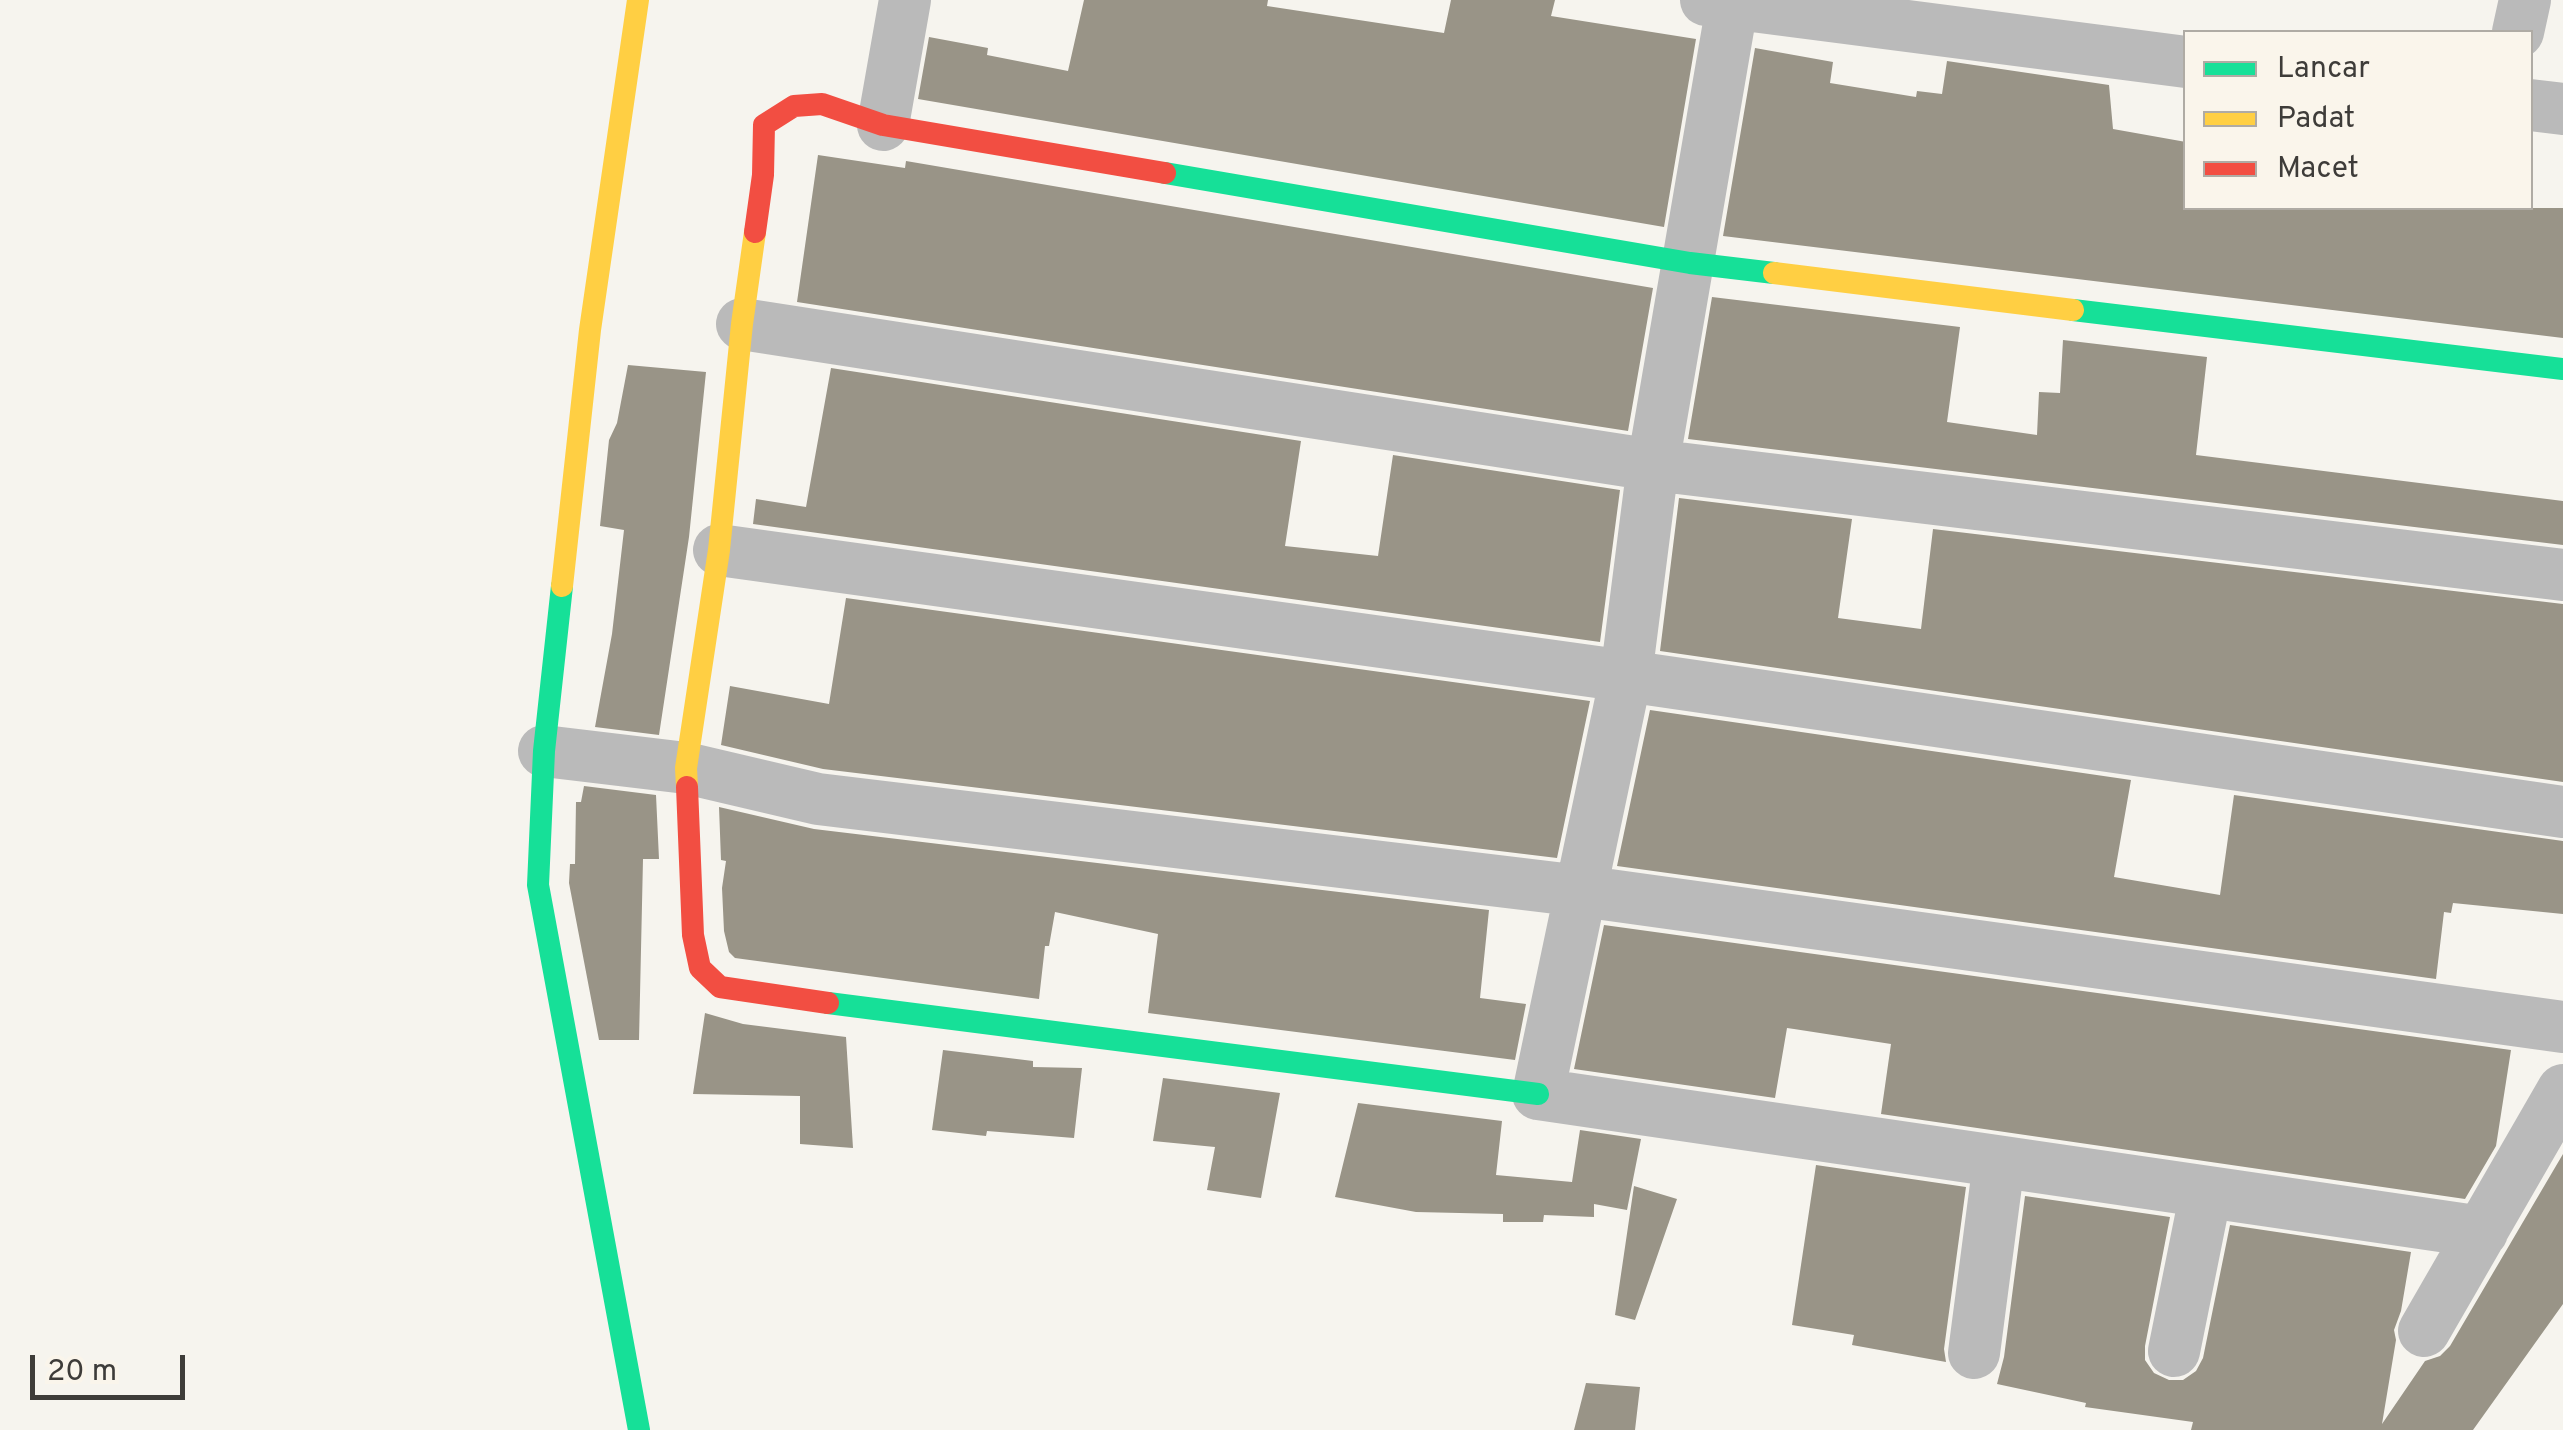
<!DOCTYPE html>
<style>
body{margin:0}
#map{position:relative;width:2563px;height:1430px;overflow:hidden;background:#f6f4ee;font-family:Overpass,sans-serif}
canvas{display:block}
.legend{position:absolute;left:2183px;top:30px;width:350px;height:180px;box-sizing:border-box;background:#faf5eb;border:2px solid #afaba4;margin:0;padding:12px 18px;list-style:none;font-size:30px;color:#3e3c39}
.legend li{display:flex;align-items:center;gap:20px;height:50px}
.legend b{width:50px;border:2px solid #afaba4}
.scale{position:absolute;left:30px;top:1355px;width:155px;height:45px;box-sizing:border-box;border:5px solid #3e3c39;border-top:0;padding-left:12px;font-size:30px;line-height:35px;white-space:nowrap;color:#3e3c39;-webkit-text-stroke:8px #faf5eb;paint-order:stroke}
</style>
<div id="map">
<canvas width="2563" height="1430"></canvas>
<ul class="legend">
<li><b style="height:12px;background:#16e098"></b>Lancar</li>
<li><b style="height:12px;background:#ffcf43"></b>Padat</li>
<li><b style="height:12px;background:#f24e42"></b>Macet</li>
</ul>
<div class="scale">20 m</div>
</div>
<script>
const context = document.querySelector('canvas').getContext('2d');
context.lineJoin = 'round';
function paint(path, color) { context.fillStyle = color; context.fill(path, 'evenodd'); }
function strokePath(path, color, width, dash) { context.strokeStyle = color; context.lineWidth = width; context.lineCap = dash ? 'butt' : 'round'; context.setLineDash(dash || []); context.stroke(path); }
paint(new Path2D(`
 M1084,0H1268L1267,6L1444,33L1451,0H1555L1551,16L1696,39L1664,227L918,99L929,37L988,48L987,55L1068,71Z
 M1755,48L1833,62L1830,83L1916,97L1917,91L1942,94L1947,61L2109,85L2113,129L2186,142V208H2563V338L1723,236Z
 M818,155L905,168L906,161L1653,288L1628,431L797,302Z
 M1712,297L1960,327L1947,422L2037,435L2039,392L2060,393L2063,340L2207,357L2196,455L2563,501V545L1688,439Z
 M628,365L706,372L689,537L659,735L595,727L612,634L624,530L600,526L609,440L617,423Z
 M831,368L1301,441L1285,546L1378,556L1393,455L1620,490L1600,642L753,524L756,499L806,507Z
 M1679,498L1852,519L1838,618L1921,629L1933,529L2563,604V782L1660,651Z
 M846,598L1590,701L1557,858L823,769L721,745L730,686L829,704Z
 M1650,710L2131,780L2114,877L2220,895L2234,795L2563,841V914L2453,903L2451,913L2444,912L2436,979L1617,866Z
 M584,786L656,795L659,859H643L639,1040H599L569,883L570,864H575L576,802H581Z
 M719,807L814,829L1489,910L1480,998L1526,1004L1515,1060L1148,1013L1158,934L1055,912L1049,946H1045L1039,999L735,958L729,952L724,931L722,888L726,861L721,860Z
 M1604,925L2511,1050L2496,1146L2465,1199L1881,1114L1891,1044L1794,1029L1787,1028L1775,1098L1574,1069Z
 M705,1013L743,1024L846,1037L853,1148L800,1144V1096L693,1094Z
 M943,1050L1033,1061V1067L1082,1068L1074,1138L987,1131L986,1136L932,1130Z
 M1163,1078L1280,1093L1261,1198L1207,1190L1215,1147L1153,1141Z
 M1358,1103L1502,1121L1496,1175L1572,1182L1580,1130L1641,1139L1627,1210L1594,1204V1217L1544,1215L1543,1222H1503V1214L1416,1212L1335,1197Z
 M2563,1154V1304L2473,1430H2191L2193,1422L2085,1407L2086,1403L1997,1384L2004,1357L2025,1196L2170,1217L2145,1346V1360L2154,1373L2169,1380H2183L2196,1371L2203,1358L2230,1225L2411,1252L2401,1311L2394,1330L2396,1340L2382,1424L2425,1361L2440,1356L2450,1346Z
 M1816,1165L1966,1187L1944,1349L1946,1362L1852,1345L1854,1335L1792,1325Z
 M1634,1186L1677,1199L1635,1320L1615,1315Z
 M1586,1383L1640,1387L1635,1430H1574Z`), '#999487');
strokePath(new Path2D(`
 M1706,0L2186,62
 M1733,0L1653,465L1626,676L1538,1094L2482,1232
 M2518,32L2525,0
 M2530,105L2563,109
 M883,125L905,0
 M742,324L1653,465L2563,575
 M719,550L1626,676L2563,812
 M544,751L686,768L818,799L1581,891L2563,1027
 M2424,1331L2563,1090
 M2174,1351L2206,1192
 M1974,1353L1999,1162`), '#bababa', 52);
strokePath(new Path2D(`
 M1165,173L1690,263L1774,273
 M2073,310L2563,369
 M562,586L544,751L538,885L639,1430
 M828,1003L1538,1094`), '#16e098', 22);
strokePath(new Path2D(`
 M1774,273L2073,310
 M562,586L590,330L638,0
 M687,787L686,768L719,550L742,324L755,232`), '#ffcf43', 22);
strokePath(new Path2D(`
 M755,232L763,175L764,125L794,106L822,104L883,125L1165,173
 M687,787L693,935L700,968L720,987L828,1003`), '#f24e42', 22);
</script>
